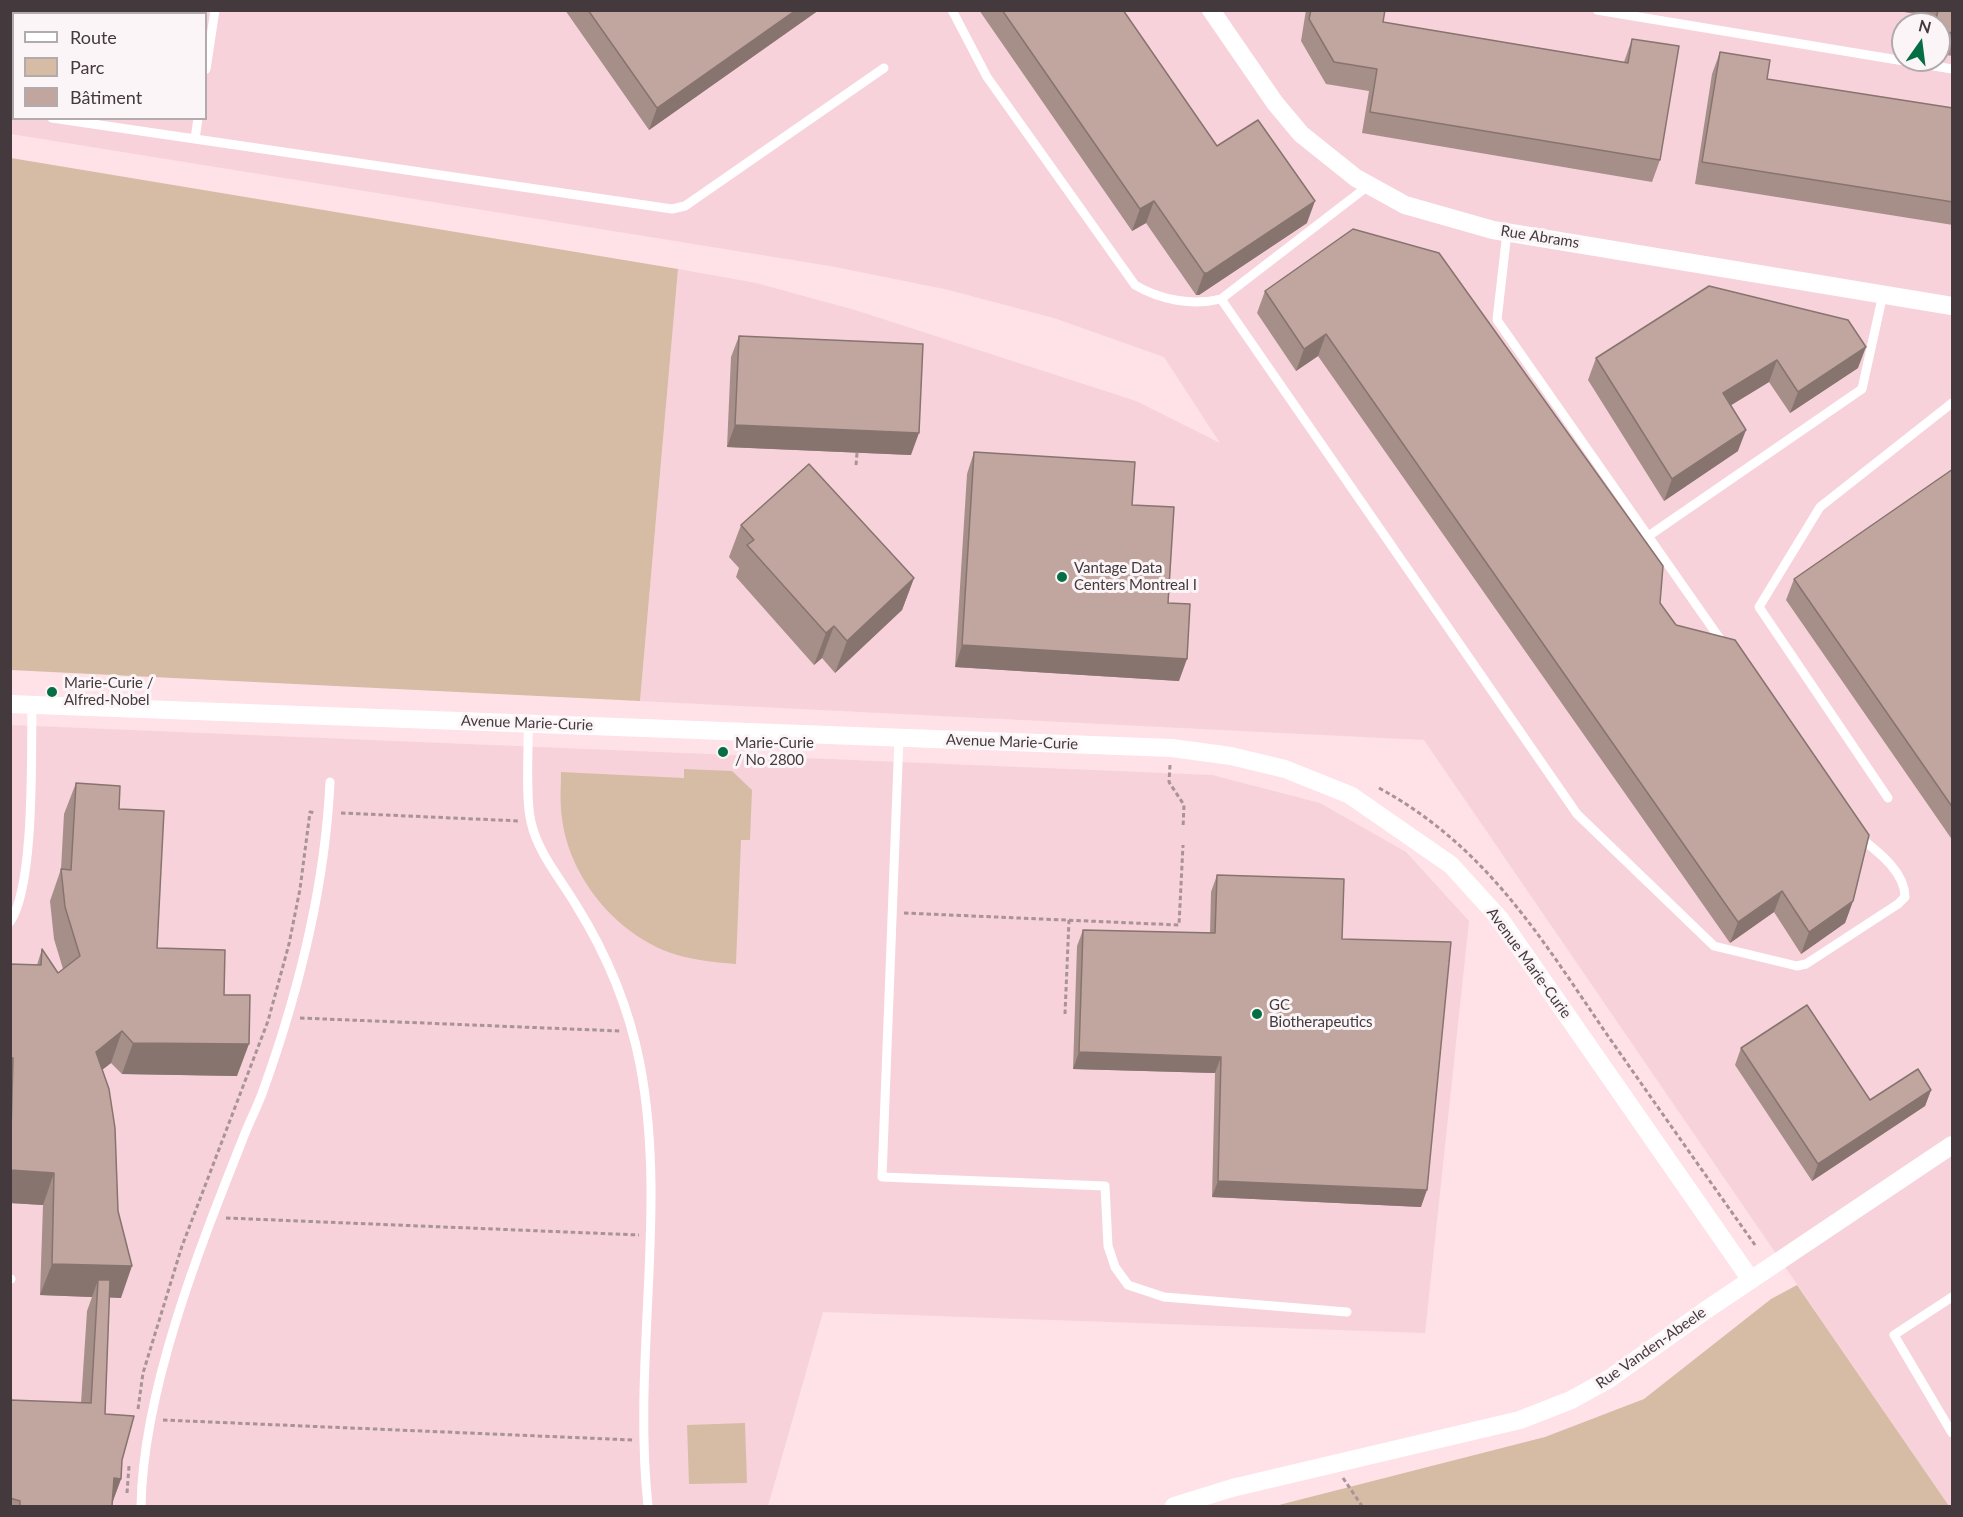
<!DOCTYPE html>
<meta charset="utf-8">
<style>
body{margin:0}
#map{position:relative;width:1963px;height:1517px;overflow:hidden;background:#ffe1e8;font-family:Lato,sans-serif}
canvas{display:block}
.frame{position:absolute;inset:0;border:12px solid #44393c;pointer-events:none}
.legend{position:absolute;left:12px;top:12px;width:195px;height:108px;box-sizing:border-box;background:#fbf5f7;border:2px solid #b2aaac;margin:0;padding:8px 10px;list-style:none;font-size:18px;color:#44393c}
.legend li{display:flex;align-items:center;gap:12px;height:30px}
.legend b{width:30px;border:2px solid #b2aaac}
.north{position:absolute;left:1891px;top:12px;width:60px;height:60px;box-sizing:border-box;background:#fbf5f7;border:2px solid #b2aaac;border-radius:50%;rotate:14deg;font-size:16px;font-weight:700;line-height:24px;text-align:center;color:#44393c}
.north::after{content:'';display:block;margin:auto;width:21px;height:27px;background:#046e45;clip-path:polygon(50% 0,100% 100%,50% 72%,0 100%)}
</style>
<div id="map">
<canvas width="1963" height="1517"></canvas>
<div class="frame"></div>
<ul class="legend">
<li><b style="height:8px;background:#fff"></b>Route</li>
<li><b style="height:16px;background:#d6bca4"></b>Parc</li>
<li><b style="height:16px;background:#c1a59f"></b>Bâtiment</li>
</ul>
<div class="north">N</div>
</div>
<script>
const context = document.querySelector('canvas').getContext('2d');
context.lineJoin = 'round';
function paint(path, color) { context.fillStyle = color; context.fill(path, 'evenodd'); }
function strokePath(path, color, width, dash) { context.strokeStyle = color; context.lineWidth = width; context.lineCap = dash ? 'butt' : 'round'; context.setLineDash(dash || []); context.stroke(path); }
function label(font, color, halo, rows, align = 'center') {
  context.font = font + ' Lato,sans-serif'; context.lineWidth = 6; context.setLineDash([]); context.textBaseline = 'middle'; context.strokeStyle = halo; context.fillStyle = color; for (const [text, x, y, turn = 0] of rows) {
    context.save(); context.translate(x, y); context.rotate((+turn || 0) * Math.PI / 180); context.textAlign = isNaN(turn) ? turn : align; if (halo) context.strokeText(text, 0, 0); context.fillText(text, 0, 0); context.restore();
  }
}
paint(new Path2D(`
 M10,11H1952V1506H1949L1424,740L640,701L678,269L756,283L855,310L1136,401L1220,443L1164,357L1054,318L949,290L830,266L11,134ZM14,14H206V118H14ZM1903,24H1939V60H1903Z
 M10,725L1212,775L1320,803L1406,852L1469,921L1425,1333L823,1312L768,1506H11Z`), '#f7d2db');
paint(new Path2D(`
 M11,158L678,269L640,701L11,670Z
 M684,769L732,771L752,790L750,840H741L736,964C713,962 690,960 668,952C611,930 565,871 561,809C560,797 561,784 561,772L684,778Z
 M1797,1285L1949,1506H1275L1545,1437L1644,1399L1771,1299Z
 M745,1423L747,1483L689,1484L687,1425Z`), '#d6bca4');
strokePath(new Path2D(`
 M856,465L857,453
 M1170,765L1169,782L1184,805L1183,828
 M1379,788C1487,847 1541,938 1608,1036C1657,1106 1706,1176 1755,1245
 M341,813L520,821
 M904,913L1179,925L1183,845
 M1065,1014L1069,920
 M300,1018L620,1031
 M226,1218L639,1235
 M138,1409L143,1373L182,1246L268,1021L289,944L300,889L310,812L316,813
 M163,1420L633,1440
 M1343,1478L1362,1506
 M127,1493L129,1466`), '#a99398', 3, [4.5, 3]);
strokePath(new Path2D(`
 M952,10L987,77L1135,285C1160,300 1193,306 1221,299
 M1597,10L1952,69
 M138,14L139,10
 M206,69L215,10
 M10,73H14
 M10,113H14
 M52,118L672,209L685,206L884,68
 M195,139L198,118
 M1368,186L1221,299L1577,814L1714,946L1797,966L1806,964L1898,904L1905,897C1905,871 1877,851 1858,836
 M1507,232L1497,320L1725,646
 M1647,537L1862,389L1883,294
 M528,722C529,749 525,798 531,822C538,853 560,878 576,905C606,953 629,1008 640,1064C668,1211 632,1359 648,1506
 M899,738L882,1177L1105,1186L1108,1246L1115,1267L1128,1285L1164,1297L1347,1312
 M1888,798L1759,607L1820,507L1952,403
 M10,922C35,886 31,753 32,705
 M10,1279H11
 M1952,1297L1894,1335L1952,1433
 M141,1506C143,1390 199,1249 242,1141C248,1124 257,1108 263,1091C299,991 325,888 330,782`), '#fff', 9);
strokePath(new Path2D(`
 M1211,10L1275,103L1301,134L1356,178L1405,205L1493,230L1952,306
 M10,704L1172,748L1231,756L1285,769L1350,795L1451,865L1500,919L1751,1280
 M1174,1506L1232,1488L1520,1420L1571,1400L1609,1379L1706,1310L1952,1145`), '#fff', 18);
paint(new Path2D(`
 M10,10H119L118,14H14V43L10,42Z
 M565,10H819L649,130Z
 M979,10H1123L1217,146L1307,223L1199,295H1196L1146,223L1132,231Z
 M1306,10H1385L1383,22L1624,62L1632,39L1660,160L1652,182L1362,133L1369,91L1326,84L1301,41Z
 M1893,10H1953V56L1939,54V24H1931L1932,17Z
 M1720,52L1767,79L1953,108V225L1695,184L1712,74Z
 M1353,229L1660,603L1853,901L1845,923L1801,954L1774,912L1730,943L1318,356L1296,371L1257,313L1265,291Z
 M1709,286L1858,368L1790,413L1769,382L1731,405L1738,451L1664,501L1588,380L1596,358Z
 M739,336L911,455L727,447L731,357Z
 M974,452L1132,505L1168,603L1179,681L955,667L967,474Z
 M1953,469V841L1786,600L1794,579Z
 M741,525L914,578L902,610L835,673L822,658L814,665L736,577L739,568L729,557Z
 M76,783L119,809L157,948L224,995L237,1076L122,1074L111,1063L102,1070L121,1298L109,1297L105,1414L122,1460L121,1479L113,1501L112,1506H10V1400L81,1403L87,1311L92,1297L40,1295L43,1205L10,1203V964L37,965L42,949L58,973L63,969L54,939L50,901L61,869L64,814Z
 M1217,875L1342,939L1421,1207L1212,1197L1215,1073L1073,1069L1077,946L1083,930L1210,933L1211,892Z
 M1741,1048L1870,1100L1931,1090L1925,1106L1812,1181L1735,1065Z`), '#a68e89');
paint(new Path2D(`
 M796,10H819L649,130L657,108Z
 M1154,201L1146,223L1132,231L1140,209Z
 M1315,201L1307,223L1199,295H1196L1204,273Z
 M1326,334L1318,356L1296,371L1304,349Z
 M1866,347L1858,368L1790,413L1798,392Z
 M1777,360L1769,382L1715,415L1723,393Z
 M735,425L919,433L911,455L727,447Z
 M1746,430L1738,451L1664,501L1672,479Z
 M914,578L902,610L835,673L847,641Z
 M834,626L822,658L814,665L826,633Z
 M962,645L1187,659L1179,681L955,667Z
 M1782,891L1774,912L1730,943L1738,922Z
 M1853,901L1845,923L1801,954L1809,932Z
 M122,1031L111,1063L85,1083L96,1052Z
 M133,1043L249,1044L237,1076L122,1074Z
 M1079,1052L1221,1057L1215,1073L1073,1069Z
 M1931,1090L1925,1106L1812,1181L1818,1164Z
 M10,1170L54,1173L43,1205L10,1203Z
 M1218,1181L1427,1190L1421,1207L1212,1197Z
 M52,1264L132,1266L121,1298L97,1297L98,1280L92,1297L40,1295Z
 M114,1478L121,1479L111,1506Z`), '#87746f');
const building = new Path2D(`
 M10,10H62L60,14H14V18L10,17Z
 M75,10H119L118,14H83Z
 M588,10H796L657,108Z
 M1002,10H1123L1217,146L1258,120L1315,201L1207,273H1204L1154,201L1140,209Z
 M1311,10H1385L1383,22L1628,63L1632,39L1679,46L1660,160L1370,112L1377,69L1334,62L1309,19Z
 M1938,10H1953V33L1939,31V24H1935Z
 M1720,52L1770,60L1767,79L1953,108V202L1702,162Z
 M1353,229L1439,253L1663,566L1660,603L1676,625L1735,640L1869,835L1853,901L1809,932L1782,891L1738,922L1326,334L1304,349L1265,291Z
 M1709,286L1848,320L1866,347L1798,392L1777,360L1723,393L1746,430L1672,479L1596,358Z
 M739,336L923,344L919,433L735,425Z
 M974,452L1135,462L1132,505L1174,507L1168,603L1190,604L1187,659L962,645Z
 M809,464L914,578L847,641L834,626L826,633L747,545L754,540L741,525Z
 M1953,469V808L1794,579Z
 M76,783L120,786L119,809L164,811L157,948L225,950L224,995H250L249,1044L133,1043L122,1031L96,1052L109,1089L115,1128L118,1211L132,1266L52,1264L54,1173L10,1170L13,1058H10V964L41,965L42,949L58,973L80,956L65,907L61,869L71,870Z
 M1217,875L1344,879L1342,939L1451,942L1427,1190L1218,1181L1221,1057L1079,1052L1083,930L1215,933Z
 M1807,1005L1870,1100L1918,1069L1931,1090L1818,1164L1741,1048Z
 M98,1280H110L105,1414L134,1416L122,1460L121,1479L114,1478L112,1506H20V1501L10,1498V1400L91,1403Z`);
paint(building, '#c1a59f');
strokePath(building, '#87746f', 1.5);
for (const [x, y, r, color] of [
 [1062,577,6,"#046e45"],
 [52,692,6,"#046e45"],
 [723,752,6,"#046e45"],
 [1257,1014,6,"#046e45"]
]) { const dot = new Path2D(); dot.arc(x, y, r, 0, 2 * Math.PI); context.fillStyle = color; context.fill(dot); strokePath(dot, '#fbf5f7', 2); }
label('15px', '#44393c', '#fbf5f7', [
 ["Rue Abrams",1540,237,9],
 ["Avenue Marie-Curie",527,723,2],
 ["Avenue Marie-Curie",1012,742,2],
 ["Avenue Marie-Curie",1529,963,54],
 ["Rue Vanden-Abeele",1651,1348,-35]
]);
label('15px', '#44393c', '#fbf5f7', [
 ["Vantage Data",1074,568],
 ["Centers Montreal I",1074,585],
 ["Marie-Curie /",64,683],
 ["Alfred-Nobel",64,700],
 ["Marie-Curie",735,743],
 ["/ No 2800",735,760],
 ["GC",1269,1005],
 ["Biotherapeutics",1269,1022]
], 'left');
</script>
